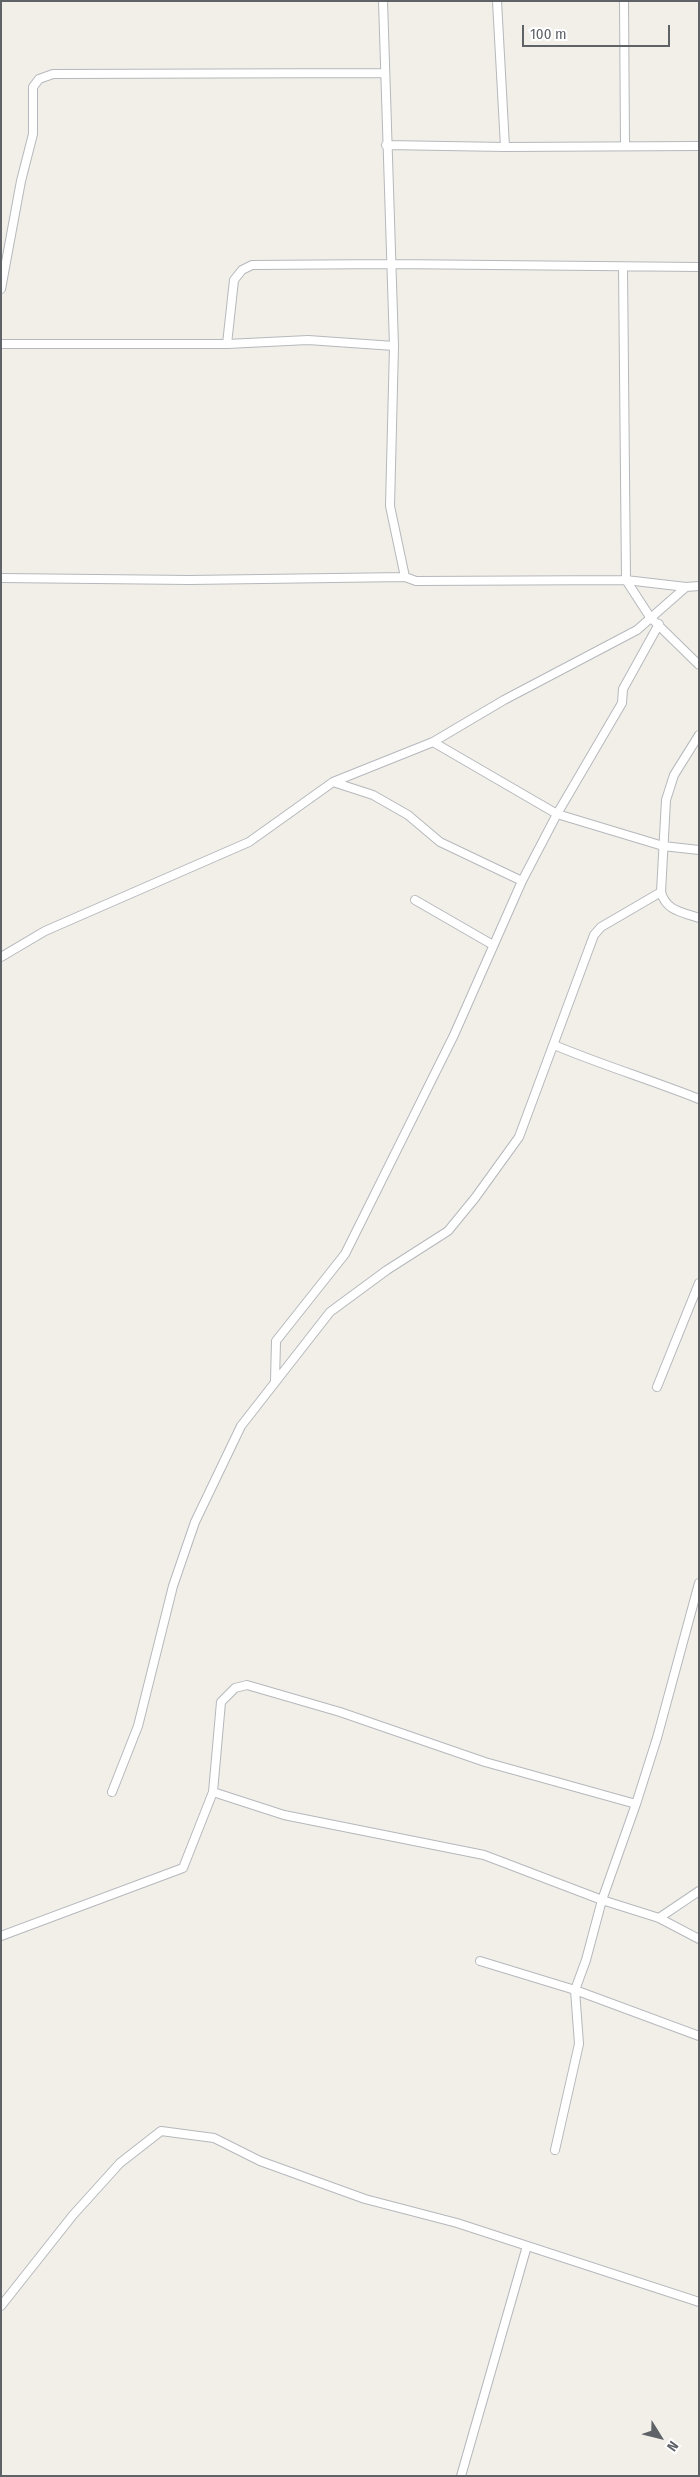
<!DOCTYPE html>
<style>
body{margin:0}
#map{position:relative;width:700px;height:2477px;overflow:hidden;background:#f1efe8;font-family:"Fira Sans Condensed",sans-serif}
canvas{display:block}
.frame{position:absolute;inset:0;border:2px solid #5f6368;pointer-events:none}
.north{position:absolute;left:635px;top:2412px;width:50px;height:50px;-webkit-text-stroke:4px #fff;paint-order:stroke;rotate:126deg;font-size:14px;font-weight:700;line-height:20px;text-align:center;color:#5f6368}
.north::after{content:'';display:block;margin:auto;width:18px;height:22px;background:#5f6368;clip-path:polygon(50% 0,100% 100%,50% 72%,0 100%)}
.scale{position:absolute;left:522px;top:25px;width:148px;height:22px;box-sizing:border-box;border:2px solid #5f6368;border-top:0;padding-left:6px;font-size:15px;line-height:18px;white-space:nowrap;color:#5f6368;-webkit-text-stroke:4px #fff;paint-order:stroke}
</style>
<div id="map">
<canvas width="700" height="2477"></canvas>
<div class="frame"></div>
<div class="north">N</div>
<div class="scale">100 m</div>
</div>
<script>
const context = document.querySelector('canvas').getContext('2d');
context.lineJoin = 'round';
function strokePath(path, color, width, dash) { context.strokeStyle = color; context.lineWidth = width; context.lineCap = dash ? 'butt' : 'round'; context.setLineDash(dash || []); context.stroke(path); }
const minor = new Path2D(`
 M383,1L394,346
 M497,1L505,147
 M624,1L625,145
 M386,145L505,147L699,146
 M623,267L626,580L650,617L699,665
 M1,289L21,181L33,134V87L39,79L53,74L384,73
 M1,344H227L308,340L394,346L390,506L405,577L416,581L626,580L686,587
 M227,344L234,280L242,270L252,265L391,264L699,267
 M1,578L190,580L405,577
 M699,735L674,775L666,800L661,892C666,911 682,912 699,918
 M433,742L557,814L663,846L699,850
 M333,782L373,795L408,815L440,842L522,881
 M415,900L493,945
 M1,957L45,931L249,842L333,782L433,742L504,700L637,630L686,587L699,586
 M554,1045C602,1065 651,1080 699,1099
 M275,1381L276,1341L345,1254L454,1035L522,881L557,814L622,703L623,689L659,624
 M657,1387L699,1283
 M112,1792L138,1726L173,1586L195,1522L241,1426L330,1312L387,1270L448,1231L475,1198L519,1137L594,935L601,927L661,892
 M213,1792L284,1815L484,1855L602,1900L659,1918L699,1939
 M659,1918L699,1891
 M1,1936L183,1868L213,1792L221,1702L235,1688L247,1685L340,1712L485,1762L636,1804
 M480,1961L575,1990L699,2036
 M555,2150L579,2044L575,1990L586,1960L602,1900L636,1804L657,1738L699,1583
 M1,2306L73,2215L120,2163L161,2131L214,2138L260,2161L365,2199L457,2223L699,2302
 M461,2476L527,2246`);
strokePath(minor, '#b5b8bc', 10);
strokePath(minor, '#fff', 8);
</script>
